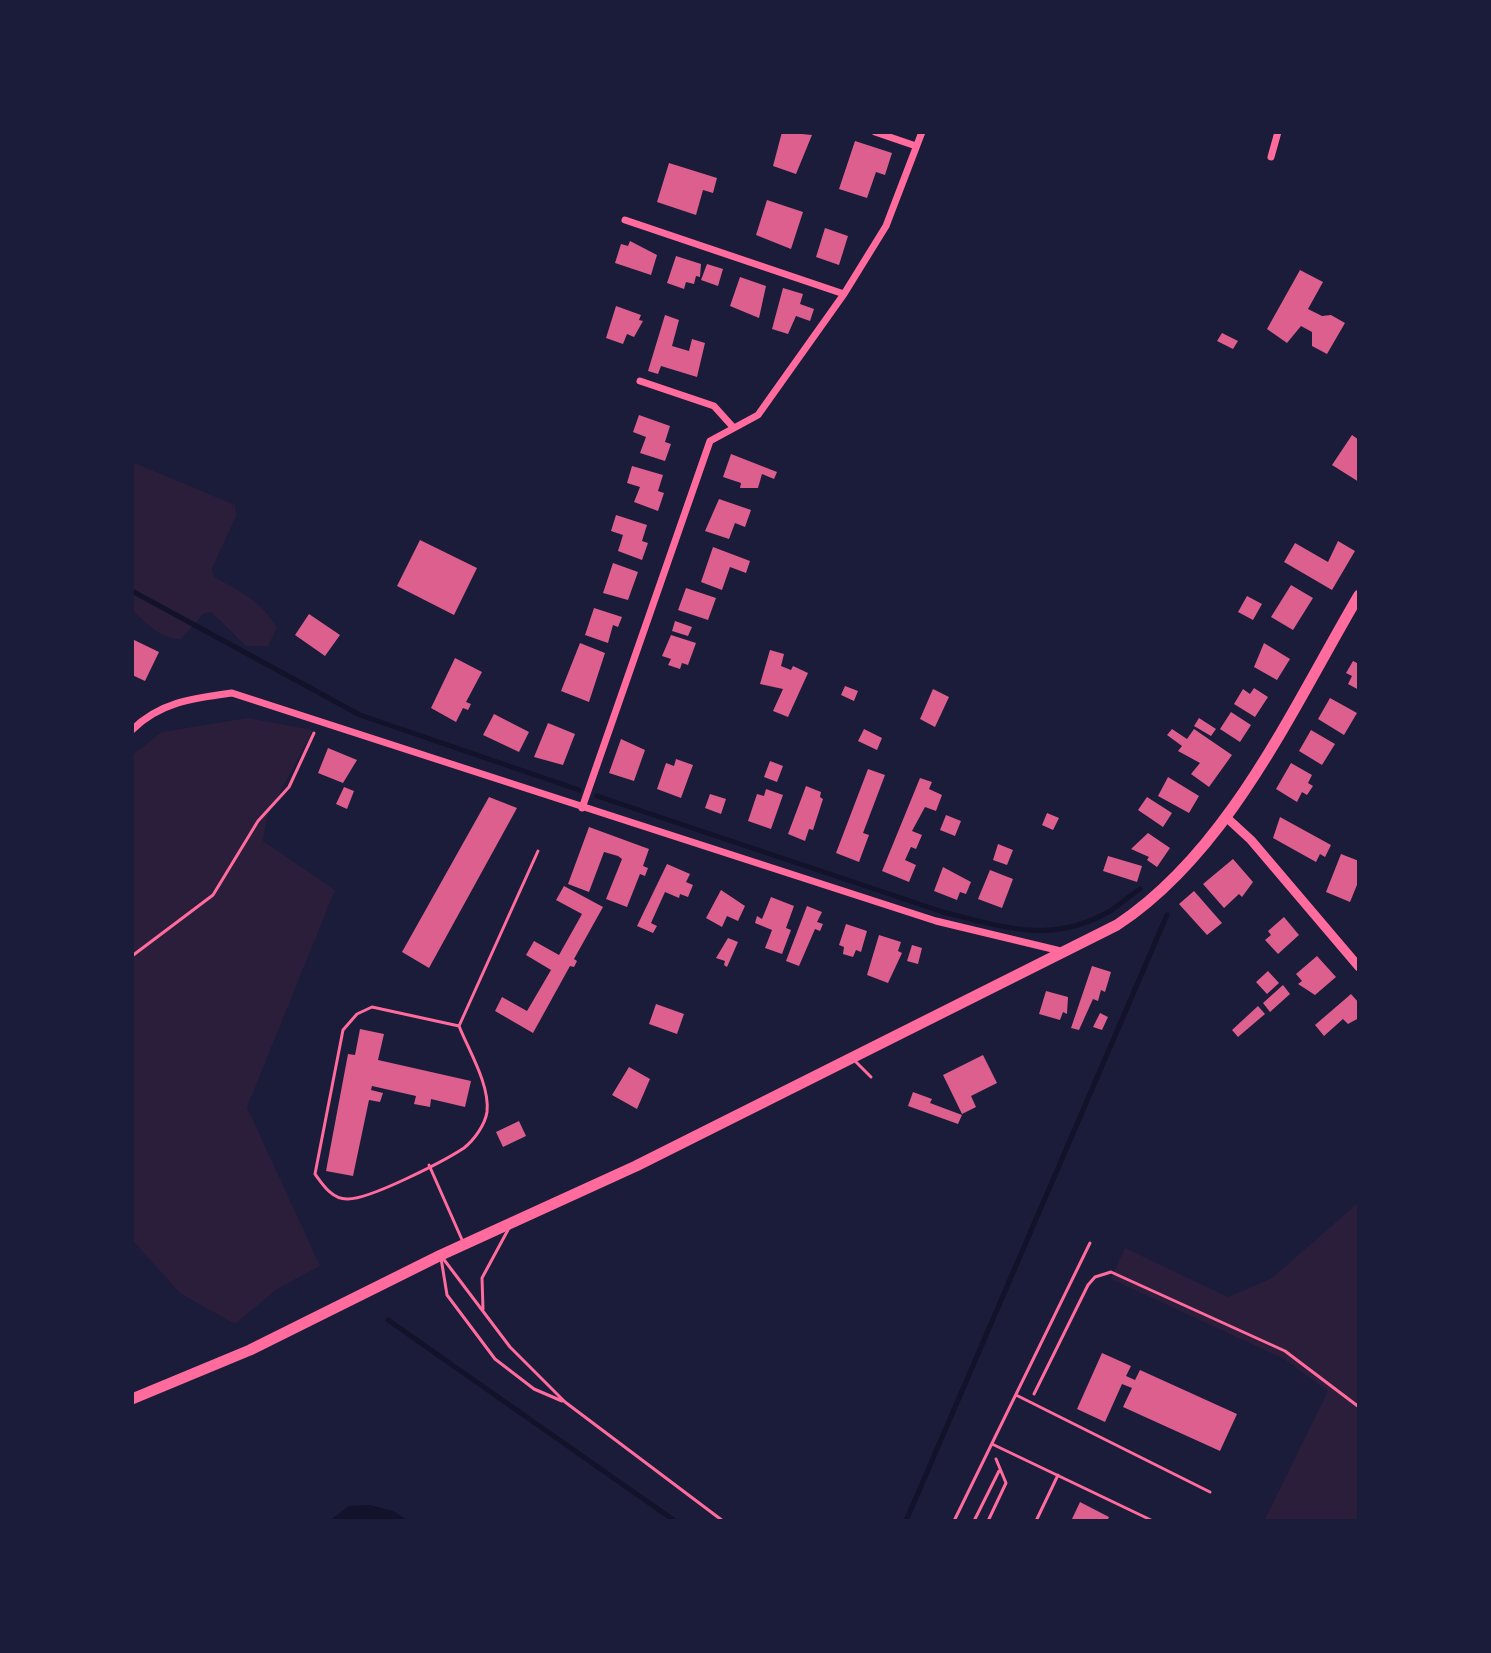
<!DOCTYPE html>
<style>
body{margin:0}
#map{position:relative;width:1491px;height:1653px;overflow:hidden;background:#1b1b3a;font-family:"Golos Text",sans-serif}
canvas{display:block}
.frame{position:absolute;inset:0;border:134px solid #1b1b3a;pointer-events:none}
</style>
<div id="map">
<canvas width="1491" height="1653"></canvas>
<div class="frame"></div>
</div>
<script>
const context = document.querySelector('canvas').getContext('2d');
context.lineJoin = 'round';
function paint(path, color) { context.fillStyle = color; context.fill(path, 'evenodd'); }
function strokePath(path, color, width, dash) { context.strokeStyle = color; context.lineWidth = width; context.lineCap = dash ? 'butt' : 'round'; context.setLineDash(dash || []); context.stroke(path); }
paint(new Path2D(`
 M132,462L235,505L236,516L212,569L214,577C239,591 262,601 277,628L268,646H246L211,612L203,614L181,639C159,639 148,624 132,610Z
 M248,718L313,730L267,817L263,841L335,890L247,1107L320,1266L277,1289L235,1324L181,1294L132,1240V755L162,732Z
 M1359,1202V1521H1264L1328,1391L1284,1359L1111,1279L1125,1248L1228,1297L1272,1278Z`), '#2a1e3b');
paint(new Path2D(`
 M370,1505L393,1511L409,1521H329L349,1506Z`), '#12122b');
strokePath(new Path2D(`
 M132,591L360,715L579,790
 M597,796L943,912C1003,927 1052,945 1110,911C1120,905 1129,896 1140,889
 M388,1320L675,1521
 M906,1521L1167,915`), '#12122b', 5);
paint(new Path2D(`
 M782,132L812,135L796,174L773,166Z
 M855,141L892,153L885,175L876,172L867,198L839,189Z
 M669,163L717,178L713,193L703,190L696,215L657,202Z
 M767,200L803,212L791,249L756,235Z
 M825,228L848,236L839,265L816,257Z
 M630,241L657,255L651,275L615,263L621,244L628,246Z
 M676,256L701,264L700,277L696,276L694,284L686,282L684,289L667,283Z
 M707,264L723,269L718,286L701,280Z
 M1300,270L1323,282L1308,309L1322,316L1331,315L1345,323L1327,354L1312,346V332L1301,326L1287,343L1267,329Z
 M740,277L766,286L759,318L730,306Z
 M783,288L803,294L800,304L814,309L810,321L796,316L788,334L772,329Z
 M616,306L641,315L639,320L643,321L634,337L627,334L623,344L606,338Z
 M665,315L679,320L672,346L689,351L692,339L705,343L697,377L661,366L658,374L648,371Z
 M1222,333L1238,341L1233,349L1217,341Z
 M639,415L670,426L665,442L671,444L665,461L640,453L646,437L633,432Z
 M1352,435L1359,440V482L1332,465Z
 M731,454L777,472L774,479L762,474L758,488H740L741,483L723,477Z
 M632,466L663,475L658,491L664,493L658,511L634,502L640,487L627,483Z
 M719,499L751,510L745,527L735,523L729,539L705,531Z
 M616,515L647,525L642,541L648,543L642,560L618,551L623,535L611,531Z
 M420,540L477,568L454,615L397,586Z
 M1338,541L1355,551L1332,590L1284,562L1295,543L1328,562Z
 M713,547L750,561L746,573L730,567L722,590L701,582Z
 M613,563L638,572L628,600L603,593Z
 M1291,585L1313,598L1293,630L1271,617Z
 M686,588L716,598L708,620L678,610Z
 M1247,596L1262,604L1253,620L1238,612Z
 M594,608L622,617L618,627L613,625L608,643L585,635Z
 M309,614L340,635L325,656L295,635Z
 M675,621L692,627L688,636L672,631Z
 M671,635L696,643L688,665L682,663L680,669L668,665L671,659L662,656Z
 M132,639L159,652L145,681L132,675Z
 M580,643L605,653L589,702L561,691Z
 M1264,643L1290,659L1277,680L1254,667Z
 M770,650L784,654L781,666L791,670L793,666L808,673L788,717L773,711L783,689L760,684Z
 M455,658L482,672L466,702L471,704L468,710L463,708L456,722L431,708Z
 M1353,661L1359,664V690L1348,684L1352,676L1346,673Z
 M845,686L858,691L854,701L841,695Z
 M1254,688L1268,697L1255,717L1234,704L1243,689L1250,694Z
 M933,689L949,697L935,727L920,719Z
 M1330,698L1357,713L1344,735L1318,719Z
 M1231,712L1251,725L1240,742L1220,729Z
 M494,714L529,732L519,752L483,735Z
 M1199,718L1216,729L1211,736L1194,726Z
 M548,723L575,734L563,765L534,757Z
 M864,729L882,738L877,750L858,741Z
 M1172,729L1187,739L1194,729L1232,755L1209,787L1191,774L1200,763L1178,751L1182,746L1167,735Z
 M1311,730L1335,744L1322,765L1299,751Z
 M621,739L645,750L634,781L609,773Z
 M328,748L357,760L343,783L318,773Z
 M676,759L693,765L681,798L657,789L666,763L674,766Z
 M770,761L783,766L777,782L764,777Z
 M1291,763L1312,775L1308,783L1313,786L1307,795L1302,792L1297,802L1276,789Z
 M868,769L885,775L863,833L869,835L859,862L836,853Z
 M1168,777L1199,796L1189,813L1158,796Z
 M920,778L932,782L929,789L942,795L936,811L925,807L912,831L922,835L916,849L911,847L905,860L916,865L909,882L882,871Z
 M806,786L821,792L820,797L823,799L813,830L809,829L805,841L788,834Z
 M344,787L354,791L347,809L336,804Z
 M766,789L783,795L771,829L748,821L757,794L764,796Z
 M710,794L726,799L721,814L705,808Z
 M489,797L517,808L429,968L402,952Z
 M1147,797L1172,813L1163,827L1138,810Z
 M1047,813L1059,818L1053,830L1042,825Z
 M946,815L961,821L955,836L940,830Z
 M1280,817L1331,845L1325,857L1320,854L1316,862L1273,838Z
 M589,827L649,849L643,866L648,868L645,876L640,874L627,907L606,899L622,859L618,856L604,852L589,892L568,884Z
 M1148,833L1170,848L1157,867L1147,860L1149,857L1131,849Z
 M998,844L1013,850L1007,865L993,860Z
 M1341,854L1359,861V880L1350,902L1326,892Z
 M1108,856L1142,866L1137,882L1103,871Z
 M1233,859L1253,882L1242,897L1239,894L1224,908L1203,884Z
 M667,864L690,874L686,882L693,885L688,897L680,894L679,898L665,892L651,923L657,926L653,933L637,926Z
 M943,867L971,882L966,894L960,892L957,900L934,891Z
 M990,870L1013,879L1002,908L978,899Z
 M564,886L603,907L574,959L577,961L574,967L570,966L533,1033L495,1011L502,997L527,1011L551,970L526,955L534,941L559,955L582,914L556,900Z
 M721,890L745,906L738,921L727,916L722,927L706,918Z
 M1194,891L1222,923L1207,935L1179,904Z
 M771,897L794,906L786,928L791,930L782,954L765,948L772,930L755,923L757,916L762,919Z
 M807,906L822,912L817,922L823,924L820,931L815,929L799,966L786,961Z
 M1284,917L1299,935L1278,954L1265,940L1271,935L1268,931Z
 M846,924L867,931L861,952L856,950L853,957L843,954L844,947L839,945Z
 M879,935L901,942L898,951L902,953L888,983L867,975Z
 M728,938L738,942L727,967L724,965L725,961L716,958Z
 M912,945L922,948L918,964L907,961Z
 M1317,956L1336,977L1315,995L1298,984L1302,981L1296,974Z
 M1092,966L1111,972L1105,992L1101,990L1098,1001L1093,999L1079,1030L1071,1028Z
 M1268,971L1279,983L1267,994L1256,982Z
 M1283,985L1290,994L1270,1012L1263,1003Z
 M1046,991L1068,997L1067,1014L1063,1012L1060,1020L1039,1014Z
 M1351,994L1359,1003V1018L1348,1024L1343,1019L1324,1036L1315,1025Z
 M656,1004L684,1014L677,1034L649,1024Z
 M1258,1006L1265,1014L1238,1037L1232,1030Z
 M1100,1013L1108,1017L1102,1030L1093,1027Z
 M360,1029L384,1034L378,1060L471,1081L465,1107L431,1099L430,1107L414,1104L416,1096L372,1086L371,1090L383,1093L380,1102L369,1100L353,1176L326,1171L348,1054L355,1055Z
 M983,1055L997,1083L971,1096L976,1107L962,1114L943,1075Z
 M629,1067L650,1079L637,1109L612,1095Z
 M913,1092L932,1099L930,1103L962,1115L958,1124L908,1106Z
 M519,1121L526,1136L503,1147L496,1132Z
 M1102,1353L1131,1366L1126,1376L1135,1380L1140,1370L1237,1414L1220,1451L1123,1407L1132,1388L1122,1384L1105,1422L1077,1409Z
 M1080,1502L1109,1517L1107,1521H1071Z`), '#dd5f8e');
strokePath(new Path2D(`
 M132,956L213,895L258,821L289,787L314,733
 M1034,1394L1088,1285L1095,1277L1111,1272L1285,1351L1359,1407
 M974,1521L999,1471
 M988,1521L1006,1483L996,1459`), '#ff6b9d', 3);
strokePath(new Path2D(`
 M459,1026L372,1007L357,1014L343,1030L315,1174C323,1185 332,1199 347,1199C369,1200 444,1161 464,1148C474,1140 485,1125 487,1112C490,1085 469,1051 459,1026L538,851
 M854,1060L871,1077
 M429,1165L463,1242
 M442,1257L510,1347L565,1402L723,1521
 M441,1258L447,1295L495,1359L534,1389L562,1401
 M483,1309L482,1278L509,1228
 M1016,1395L1210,1492
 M992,1444L1153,1521
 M954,1521L1090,1243
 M1036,1521L1058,1475`), '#ff6b9d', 3);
strokePath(new Path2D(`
 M875,132L916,146
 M1271,157L1278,132
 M625,220L844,294
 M640,381L714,406L732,426
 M132,730C160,702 194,698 232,693L936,921L1065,952
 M582,808L710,441L758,415L844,294L886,226L922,132`), '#ff6b9d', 7);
strokePath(new Path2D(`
 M1226,817L1251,840L1359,967`), '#ff6b9d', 9);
strokePath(new Path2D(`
 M132,1399L250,1350L441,1255L636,1166L1117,925C1229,851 1292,709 1359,595`), '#ff6b9d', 11);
</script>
